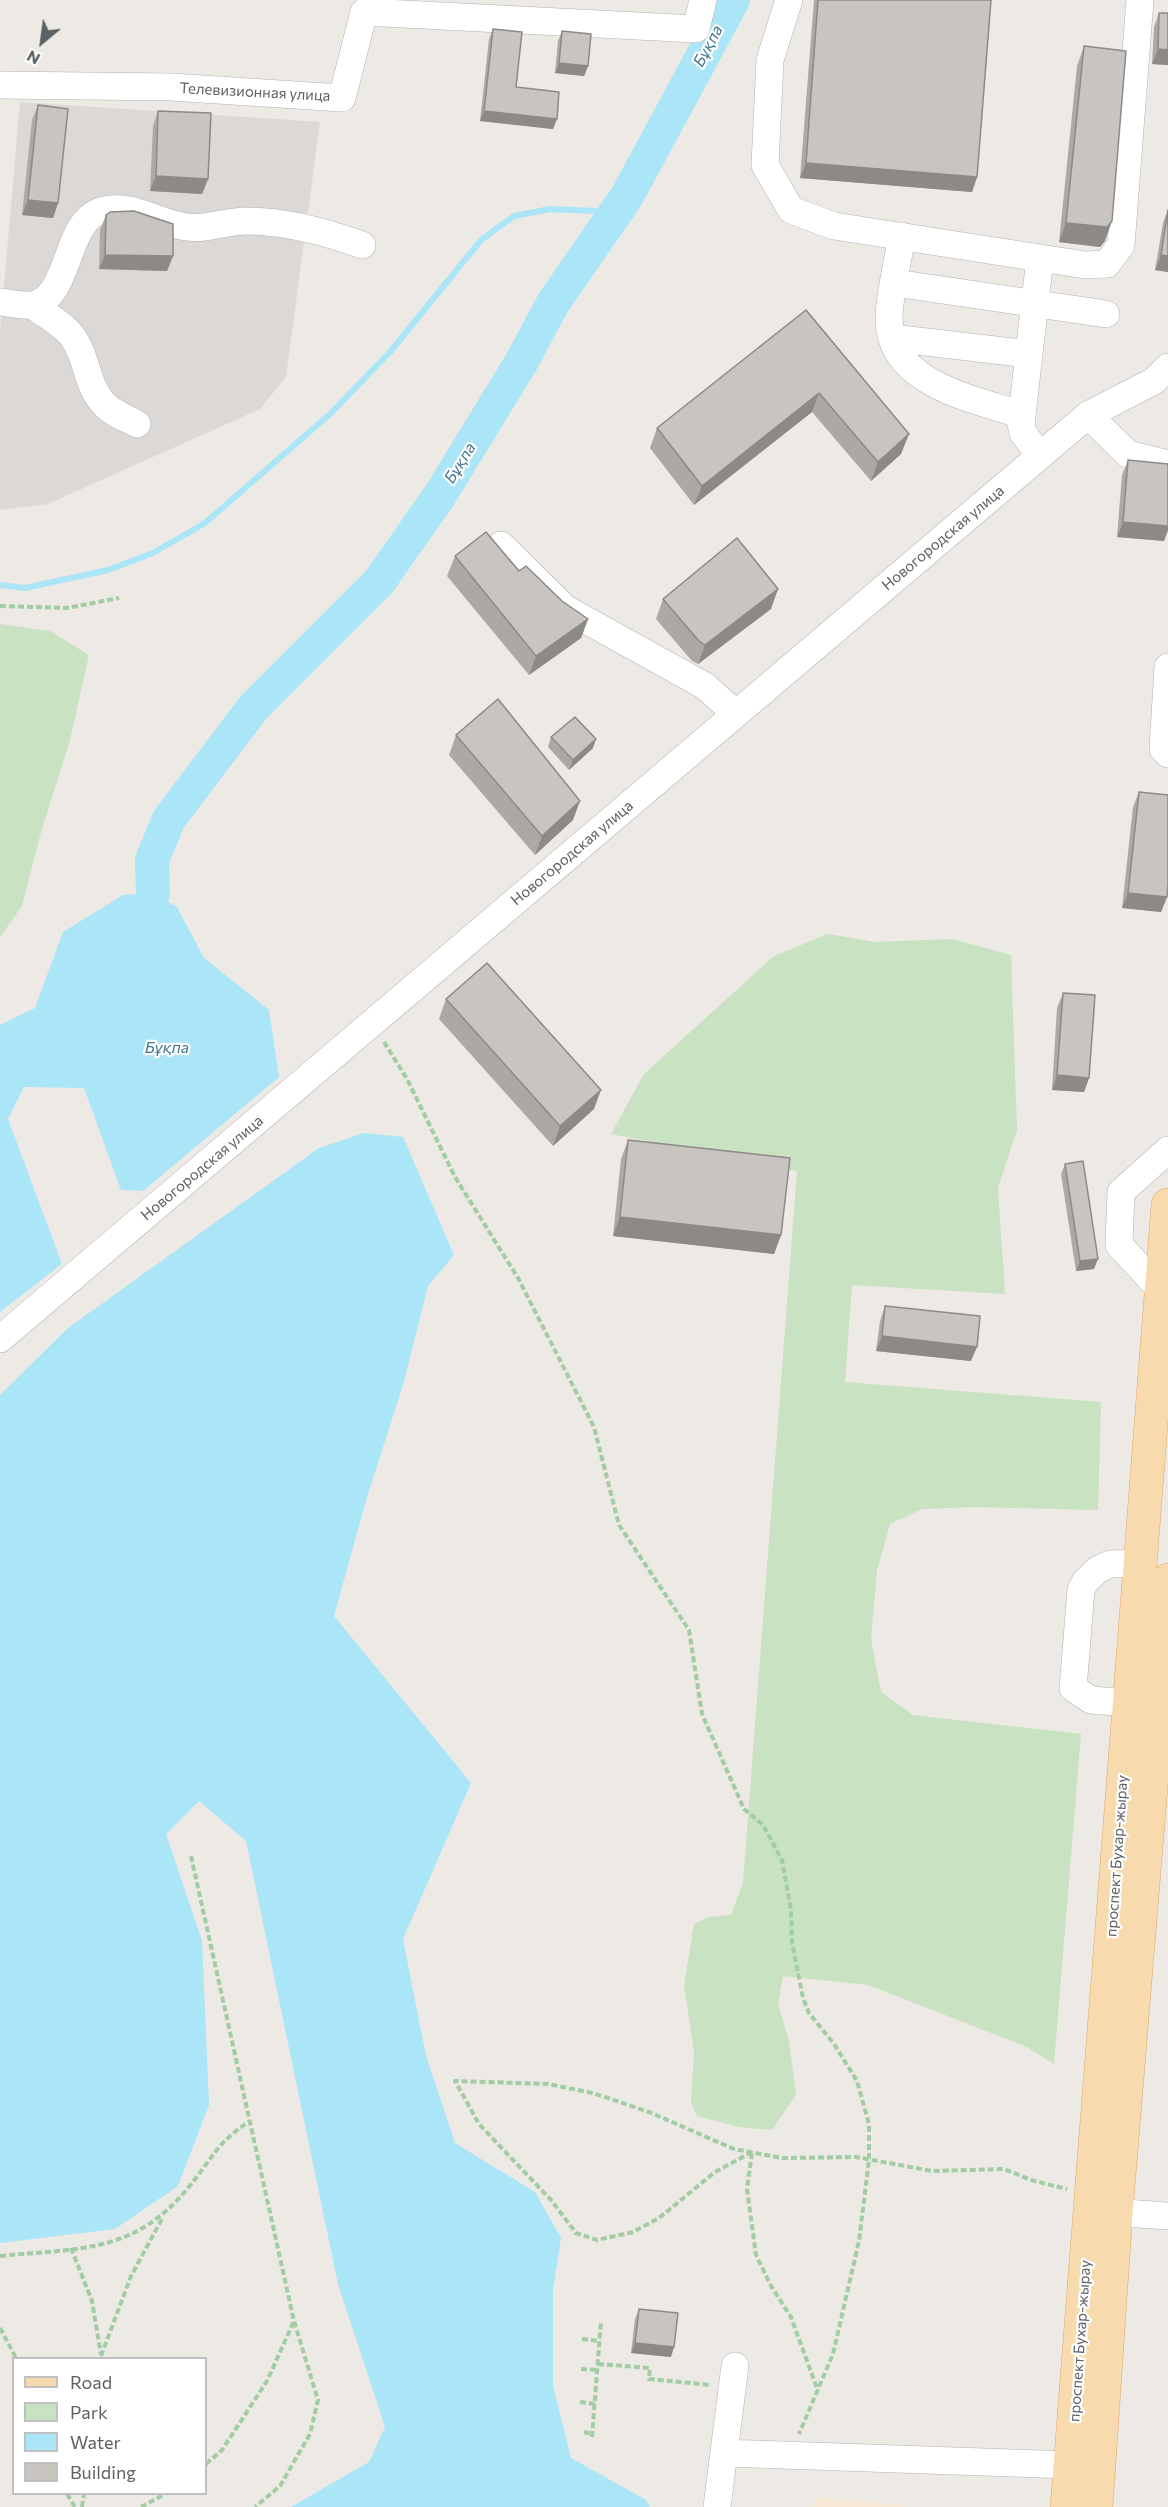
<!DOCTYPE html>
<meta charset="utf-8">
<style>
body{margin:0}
#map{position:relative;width:1168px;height:2507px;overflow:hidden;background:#ede9e4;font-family:Commissioner,sans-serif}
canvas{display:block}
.legend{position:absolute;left:12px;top:2357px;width:195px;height:138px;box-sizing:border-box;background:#fff;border:2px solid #bec0c1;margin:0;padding:8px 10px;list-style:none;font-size:18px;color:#5c6163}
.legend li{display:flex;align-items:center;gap:12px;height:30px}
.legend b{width:30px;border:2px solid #bec0c1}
.north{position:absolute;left:12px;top:12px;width:60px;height:60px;-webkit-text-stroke:4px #fff;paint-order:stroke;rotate:209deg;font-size:16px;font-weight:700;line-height:24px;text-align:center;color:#5c6163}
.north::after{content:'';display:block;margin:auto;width:21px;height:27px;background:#5c6163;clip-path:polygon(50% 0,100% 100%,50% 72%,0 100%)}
</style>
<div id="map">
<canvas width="1168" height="2507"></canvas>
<ul class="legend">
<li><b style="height:8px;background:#f7dbae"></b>Road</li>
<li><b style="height:16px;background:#c9e2c2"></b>Park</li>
<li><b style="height:16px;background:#aae6f7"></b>Water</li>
<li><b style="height:16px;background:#c8c4c0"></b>Building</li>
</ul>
<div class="north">N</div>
</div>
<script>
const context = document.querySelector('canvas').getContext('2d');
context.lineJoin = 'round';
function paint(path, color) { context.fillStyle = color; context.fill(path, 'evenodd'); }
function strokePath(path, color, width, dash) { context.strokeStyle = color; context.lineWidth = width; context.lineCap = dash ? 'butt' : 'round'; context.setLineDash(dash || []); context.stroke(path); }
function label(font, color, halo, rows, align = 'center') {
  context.font = font + ' Commissioner,sans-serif'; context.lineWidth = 4.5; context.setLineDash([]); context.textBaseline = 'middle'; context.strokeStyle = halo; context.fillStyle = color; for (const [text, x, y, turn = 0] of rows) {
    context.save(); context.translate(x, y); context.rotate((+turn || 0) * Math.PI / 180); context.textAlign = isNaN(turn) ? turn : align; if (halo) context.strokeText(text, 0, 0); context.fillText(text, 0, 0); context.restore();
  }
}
paint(new Path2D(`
 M20,102L320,122L286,377L260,409L48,504L0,510V332Z`), '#dcd8d6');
paint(new Path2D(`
 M0,624L50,631L89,655L70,740L41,832L22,906L0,937Z
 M828,934L875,942L952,939L1011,955L1017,1130L998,1188L1005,1294L852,1285L845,1382L1101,1402L1098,1510L975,1507L922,1509L890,1524L877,1570L871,1639L881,1692L913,1715L1081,1734L1054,2064L1027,2047L868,1985L783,1976L778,2003L789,2042L796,2095L772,2130L739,2127L697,2116L691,2103L694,2052L684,1985L694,1924L709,1917L731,1915L743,1883L797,1171L611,1134L644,1074L774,956Z`), '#c9e2c2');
paint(new Path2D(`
 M815,2497L914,2507H814Z`), '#f7e7d5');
paint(new Path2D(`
 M153,893L177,907L204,958L269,1010L279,1077L143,1191L121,1190L84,1088L24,1087L8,1119L62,1264L0,1312V1025L35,1008L63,932L123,895Z
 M364,1133L403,1137L454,1255L428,1286L403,1385L367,1497L334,1616L471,1783L403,1939L426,2056L455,2143L535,2192L561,2238L553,2290V2386L571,2458L646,2500L650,2507H291L369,2462L385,2427L338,2284L246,1841L199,1801L166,1834L202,1941L209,2105L178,2186L115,2229L0,2243V1395L68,1328L319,1148Z`), '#aae6f7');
strokePath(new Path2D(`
 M0,585L25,588L108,570L153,553L205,523L330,414L390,352L481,240L514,216L550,209L617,212`), '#aae6f7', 6);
strokePath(new Path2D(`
 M153,893L152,860L169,819L253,708L379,582L440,495L522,361L553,303L627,196L733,0`), '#aae6f7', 34);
const minor = new Path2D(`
 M789,0L770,60L765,165L791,210L834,226L1085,265L1107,264L1121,245L1140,0
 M0,85L171,87L342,98L364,12L696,29L703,0
 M902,236C898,261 889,295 889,319C889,384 974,399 1022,415
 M895,283L1106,314
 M0,302C10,303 22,306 32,305C70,298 65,225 98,212C129,200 158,224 187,227C206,230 226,221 246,221C284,221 326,232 362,245
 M31,305C45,314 62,323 72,336C88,357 86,386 104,404C112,413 126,418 137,424
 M892,338L1029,354
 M1088,415L1128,454L1168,464
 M1040,456L1023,433L1021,424L1040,258
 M501,545L566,609L705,686L736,714
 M1168,667L1163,749L1168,754
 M1161,1290L1119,1245L1121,1192L1168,1150
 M0,1339L1088,415L1154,381L1168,367
 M1129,1703L1091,1700L1073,1688L1081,1590L1085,1582L1097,1570L1110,1564L1140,1563
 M1097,2211L1168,2216
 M724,2453L1070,2465
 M717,2507L735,2366`);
const major = new Path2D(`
 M1067,2507L1168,1205
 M1096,2507L1116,2212L1168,1580`);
strokePath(minor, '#afb3b5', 28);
strokePath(major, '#e4a466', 34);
strokePath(new Path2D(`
 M0,606L67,608L119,598
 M384,1042L407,1079L455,1177L518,1278L594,1427L619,1525L689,1630L702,1714L744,1809L763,1825L782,1860L791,1910L792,1943L803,1998L809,2013L834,2044L857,2081L869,2124V2160L859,2241L833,2354L799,2434
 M191,1856L294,2321L318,2400L310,2434L280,2486L255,2507
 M752,2152L715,2172L659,2218L633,2232L597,2240L576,2233L551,2200L479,2124L455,2081L548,2084L593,2093L649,2112L734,2149L782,2158L856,2157L932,2171L1004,2169L1034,2181L1067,2189
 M752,2153L747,2189L756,2255L771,2286L791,2317L818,2391
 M71,2248L92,2301L101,2355
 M0,2256C79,2248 134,2254 188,2188C212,2159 217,2142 250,2121
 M0,2328L16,2358
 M582,2339L600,2341
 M101,2356L131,2276L163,2217
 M598,2364L650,2368L649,2379L711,2385
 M581,2369L597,2370
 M580,2402L595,2404
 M584,2432L592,2434
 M592,2437L601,2321
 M206,2464L222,2450L267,2381L294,2321
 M67,2494L75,2507
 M82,2507L84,2494
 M141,2507L165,2494`), '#a2cca4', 4, [6, 3]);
strokePath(minor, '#fff', 27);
strokePath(major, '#f7dbae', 33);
paint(new Path2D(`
 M814,0H991L977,177L972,192L800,178Z
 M1159,13H1168V65L1152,64L1154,27Z
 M493,29L516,87L557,119L553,129L480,121L489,39Z
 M562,31L588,66L584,76L555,73L558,41Z
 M1084,46L1105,241L1100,247L1059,242L1077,66Z
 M38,105L58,203L53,218L22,215L32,120Z
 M158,111L208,179L202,194L150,191L153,126Z
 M1168,209V272L1155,270L1163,223Z
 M106,215L173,256L167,271L99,269L100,230Z
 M806,310L901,454L871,481L812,412L694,505L650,448L657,428Z
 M1128,460L1168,464V530L1164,541L1117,537L1122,475Z
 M455,556L519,571L588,619L581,638L529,675L447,576Z
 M663,599L771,609L698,664L692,661L656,619Z
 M456,735L573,820L535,855L449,755Z
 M551,737L593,748L569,770L548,747Z
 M1139,792L1167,897L1161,912L1122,908L1133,807Z
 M1063,993L1089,1078L1084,1092L1052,1090L1057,1008Z
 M446,999L594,1109L553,1146L439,1019Z
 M628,1140L781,1235L774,1254L613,1236L621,1159Z
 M1065,1164L1094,1269L1076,1271L1061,1174Z
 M885,1306L971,1361L876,1351L880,1321Z
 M639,2309L671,2357L631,2353L635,2319Z`), '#aca9a5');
paint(new Path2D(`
 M1158,49L1168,50V65L1152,64Z
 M559,63L588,66L584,76L555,73Z
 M484,111L557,119L553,129L480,121Z
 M806,163L977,177L972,192L800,178Z
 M156,176L208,179L202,194L150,191Z
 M28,200L58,203L53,218L22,215Z
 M1112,221L1105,241L1100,247L1059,242L1066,223Z
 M105,255L173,256L167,271L99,269Z
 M1161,255L1168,256V272L1155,270Z
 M819,393L812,412L694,505L702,486Z
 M909,434L901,454L871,481L878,462Z
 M1123,522L1168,526V530L1164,541L1117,537Z
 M778,589L771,609L698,664L705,645Z
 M588,619L581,638L529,675L536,656Z
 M596,739L593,748L569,770L573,760Z
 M580,801L573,820L535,855L542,836Z
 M1128,893L1167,897L1161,912L1122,908Z
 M1057,1075L1089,1078L1084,1092L1052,1090Z
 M601,1090L594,1109L553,1146L560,1126Z
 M620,1217L781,1235L774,1254L613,1236Z
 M1098,1259L1094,1269L1076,1271L1080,1261Z
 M882,1336L977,1347L971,1361L876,1351Z
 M635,2343L674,2347L671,2357L631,2353Z`), '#8c8986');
const building = new Path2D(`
 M818,0H991L977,177L806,163Z
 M1159,13H1168V50L1158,49Z
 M493,29L522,32L516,87L559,92L557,119L484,111Z
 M562,31L591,34L588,66L559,63Z
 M1084,46L1126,51L1112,221L1107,227L1066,223Z
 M38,105L68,109L58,203L28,200Z
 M158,111L211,113L208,179L156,176Z
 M1168,210V256L1161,255Z
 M134,211L173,224V256L105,255L106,215L110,212Z
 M806,310L909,434L878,462L819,393L702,486L657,428Z
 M1128,460L1168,464V526L1123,522Z
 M486,532L519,571L526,566L562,601L588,619L536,656L455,556Z
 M737,538L778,589L705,645L699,641L663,599Z
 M498,699L580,801L542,836L456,735Z
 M575,717L596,739L573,760L551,737Z
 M1139,792L1168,795V884L1167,897L1128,893Z
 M487,963L601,1090L560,1126L446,999Z
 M1063,993L1095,995L1089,1078L1057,1075Z
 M628,1140L790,1158L781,1235L620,1217Z
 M1083,1161L1098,1259L1080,1261L1065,1164Z
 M885,1306L980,1316L977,1347L882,1336Z
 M639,2309L678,2313L674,2347L635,2343Z`);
paint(building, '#c8c4c0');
strokePath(building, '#8c8986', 1.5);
label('15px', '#5c6163', '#fff', [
 ["Телевизионная улица",255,92,3],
 ["Новогородская улица",943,538,-40],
 ["Новогородская улица",572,853,-40],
 ["Новогородская улица",202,1168,-40],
 ["проспект Бухар-жырау",1117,1856,-86],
 ["проспект Бухар-жырау",1080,2341,-86]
]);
label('italic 16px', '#40778e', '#fff', [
 ["Бұқпа",708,46,-62],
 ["Бұқпа",460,463,-58],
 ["Бұқпа",167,1048]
]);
</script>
